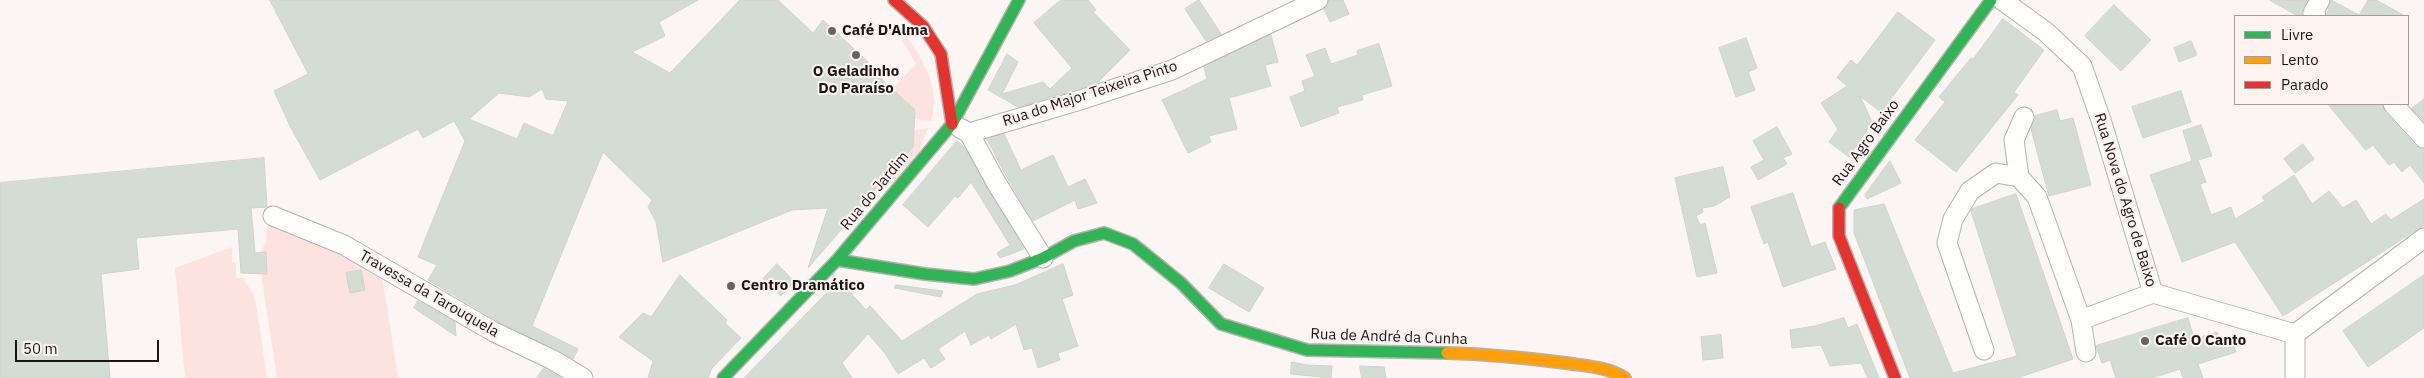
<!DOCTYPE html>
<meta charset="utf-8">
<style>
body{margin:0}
#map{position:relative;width:2424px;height:378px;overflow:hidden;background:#fbf5f4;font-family:"IBM Plex Sans",sans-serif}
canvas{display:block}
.legend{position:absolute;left:2234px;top:15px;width:175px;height:90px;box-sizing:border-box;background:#fef3f1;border:1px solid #a39b99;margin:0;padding:6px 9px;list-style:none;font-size:15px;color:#1b1616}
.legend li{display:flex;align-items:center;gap:10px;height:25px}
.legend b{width:25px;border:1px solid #a39b99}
.scale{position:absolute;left:15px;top:340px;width:144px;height:22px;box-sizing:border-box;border:2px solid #1b1616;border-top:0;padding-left:6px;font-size:15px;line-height:18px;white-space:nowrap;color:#1b1616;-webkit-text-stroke:4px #fef3f1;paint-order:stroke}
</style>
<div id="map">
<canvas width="2424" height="378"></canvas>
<ul class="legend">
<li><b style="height:6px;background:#30b455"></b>Livre</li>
<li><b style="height:6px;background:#ff9f0a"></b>Lento</li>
<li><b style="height:6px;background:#e5322d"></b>Parado</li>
</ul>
<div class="scale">50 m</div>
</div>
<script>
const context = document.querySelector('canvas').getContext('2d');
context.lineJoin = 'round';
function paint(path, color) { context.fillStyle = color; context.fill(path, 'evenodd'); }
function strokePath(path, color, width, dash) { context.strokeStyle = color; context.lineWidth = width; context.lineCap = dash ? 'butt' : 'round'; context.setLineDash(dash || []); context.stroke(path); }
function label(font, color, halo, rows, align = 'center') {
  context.font = font + ' "IBM Plex Sans",sans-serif'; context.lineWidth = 4; context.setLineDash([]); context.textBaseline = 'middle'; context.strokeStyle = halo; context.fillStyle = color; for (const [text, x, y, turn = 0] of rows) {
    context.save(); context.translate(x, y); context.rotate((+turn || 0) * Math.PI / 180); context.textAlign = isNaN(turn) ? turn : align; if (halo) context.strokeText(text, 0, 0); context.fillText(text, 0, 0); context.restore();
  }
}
paint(new Path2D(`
 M907,37C924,61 941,90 931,121L914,119L915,110L893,88L916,64L902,40Z
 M928,128L919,152L893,181L889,177L912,149L914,130Z
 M268,221L381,269L398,378H277L261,273H267L266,253H260L265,244Z
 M232,247V262L236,263V278H243L255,297L267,378H185L175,268Z`), '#fde3df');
const building = new Path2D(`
 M270,0H698L659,22L665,36L632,52L670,73L740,0H778L813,33L823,20L868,62L866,64L915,110L913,147L808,268L828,208L792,210L663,262L656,222L648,207L652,200L603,152L532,326L578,349L573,359L499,322L428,280L437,265L418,257L465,141L454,121L423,138L418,129L320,180L291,128L274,91L308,74ZM542,89L546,99L568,101L553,136L524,123L517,139L469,119L499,93L529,97Z
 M1061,0H1088L1096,10L1093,12L1130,50L1097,83L1018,107L988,90L1007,54L1018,62L1002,94L1043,82L1050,89L1072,68L1034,23Z
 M1199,0L1221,34L1206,41L1185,9Z
 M1329,0H1343L1349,14L1330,22L1324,9Z
 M2270,0H2307L2303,8V16H2298Z
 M2331,0L2359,15L2368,0H2376L2405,16H2327Z
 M2114,5L2151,40L2121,71L2085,36Z
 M1898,12L1935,40L1881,112L1860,96L1872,122L1849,157L1829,142L1838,129L1821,103L1847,86L1837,77L1851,60L1857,65Z
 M2003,19L2044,50L2014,92L2018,95L1956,172L1915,140L1945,102L1939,97L1971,58L1973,59Z
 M1271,35L1278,62L1265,65L1271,86L1229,98L1237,129L1209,136L1211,142L1188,153L1162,100L1207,79L1204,67Z
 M1746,38L1757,68L1748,72L1755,90L1736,97L1719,48Z
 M2191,41L2197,55L2179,62L2174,48Z
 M1379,44L1392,86L1362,95L1363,100L1337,107L1339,113L1301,127L1290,97L1305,91L1302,81L1315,76L1306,55L1325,48L1331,64L1358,55L1357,51Z
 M2181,91L2191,122L2143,138L2132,107Z
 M2424,99V121L2412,109Z
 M2328,104H2382L2385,112L2416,146L2424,149V183L2410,165L2402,172L2394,162L2389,165L2373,145L2366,150Z
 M2057,110L2060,121L2073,118L2091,185L2049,196L2031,129L2035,116Z
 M2201,125L2212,156L2198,160L2206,182L2200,184L2211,215L2231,207L2235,219L2265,201L2262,197L2294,175L2312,204L2329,191L2343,208L2356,200L2371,224L2386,214L2391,220L2424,199V225L2283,316L2235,242L2182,262L2150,175L2192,161L2183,131Z
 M1777,127L1792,154L1783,158L1787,164L1758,180L1751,167L1764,160L1753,141Z
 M1004,134L1021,170L1053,155L1068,187L1085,179L1097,203L1078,209L1075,200L1033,221L1007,178L987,139Z
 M957,141L964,147L1024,249L1000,258L997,253L1010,245L971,182L958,198L955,196L928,227L903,205Z
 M2303,144L2314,159L2295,173L2284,159Z
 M264,158L267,207L251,208L255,253L266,252L267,274L241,273L238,229L136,238L139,269L101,274L110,378H0V183Z
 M1890,161L1901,183L1867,199L1865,195Z
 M1723,167L1730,197L1714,206L1702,208L1703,212L1696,216L1700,225L1705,223L1717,273L1697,277L1675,178Z
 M1793,193L1811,247L1825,242L1836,269L1783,287L1768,242L1764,244L1751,207Z
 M2016,194L2073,359L2017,378H1910L1854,233V210L1884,204L1953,373L2017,356L1971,211L1972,209Z
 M777,264L795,282L781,296L763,279Z
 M1063,264L1073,295L1062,299L1078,346L1058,353L1060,360L1038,368L1032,348L1024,350L1016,324L991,339L989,335L971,345L965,331L938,349L945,359L931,368L924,358L898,374L885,353L868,334L842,363L852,378H744L839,280L866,310L870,306L902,341L977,294L1015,285Z
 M1224,264L1264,288L1249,312L1209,288Z
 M361,270L365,290L350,293L346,273Z
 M680,275L727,320L725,323L741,338L712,368L708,378H648L653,361L619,337L643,313L651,317Z
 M2424,275V328L2368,367L2343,331Z
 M896,285L943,291L941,297L895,288Z
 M418,301L455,322L456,336L414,308Z
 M1844,318L1848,328L1857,324L1879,378H1868L1861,363L1830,366L1821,345L1792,348L1790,330L1815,326Z
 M2188,318L2194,339L2217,332L2220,340L2231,337L2236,352L2198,364L2203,378H2183L2180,369L2152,378H2116L2110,360L2102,363L2096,346Z
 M1721,335L1723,358L1703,360L1701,337Z
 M1292,362L1307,365L1332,366L1331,378L1291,374Z
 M1360,366L1384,367L1386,378H1362Z
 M544,368L548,370L561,378H537Z`);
paint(building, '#d3ddd4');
strokePath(building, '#d2d1cf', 1);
const street = new Path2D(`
 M2002,0L2046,32L2082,66L2102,123L2153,293
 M2316,16L2313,13L2320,0
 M2393,104L2424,138
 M2024,117L2014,140L2019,177L2037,197L2081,320L2086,352
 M960,128L969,133L997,184L1043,258
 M969,133L1077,101L1172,70L1318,0
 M273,216L344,245L494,332L553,360L583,378
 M2153,293L2295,334
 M2081,320L2153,293
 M2295,334L2424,238
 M1984,350L1947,243L1953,219L1970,191L1996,173L2019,177
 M2295,378V334`);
const fast = new Path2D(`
 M1839,208L1991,0
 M837,260L925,274L974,279L1010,271L1043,258L1074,241L1104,233L1133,244L1181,283L1221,324L1307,350L1447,353
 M723,378L837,260L952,124L1019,0`);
const slow = new Path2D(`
 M1447,353C1487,354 1526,358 1566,363C1585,366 1609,367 1625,378`);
const jam = new Path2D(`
 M894,0L923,26L941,54L952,124
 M1839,208V236L1895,378`);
strokePath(street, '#b6b1b0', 21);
strokePath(fast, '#b6b1b0', 14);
strokePath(slow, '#b6b1b0', 14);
strokePath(jam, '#b6b1b0', 14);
strokePath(street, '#fefefd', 19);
strokePath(fast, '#30b455', 11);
strokePath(slow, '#ff9f0a', 11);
strokePath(jam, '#e5322d', 11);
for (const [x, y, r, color] of [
 [832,31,5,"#696464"],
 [856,55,5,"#696464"],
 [731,286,5,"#696464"],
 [2145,341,5,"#696464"]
]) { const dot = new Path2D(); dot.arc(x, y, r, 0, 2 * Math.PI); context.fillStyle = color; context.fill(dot); strokePath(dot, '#fef3f1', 2); }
label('bold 15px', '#1b1616', '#fef3f1', [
 ["Café D'Alma",842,31],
 ["O Geladinho",856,72,"center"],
 ["Do Paraíso",856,89,"center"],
 ["Centro Dramático",741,286],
 ["Café O Canto",2155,341]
], 'left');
label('15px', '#1b1616', '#fef3f1', [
 ["Rua do Major Teixeira Pinto",1090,94,-18],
 ["Rua Agro Baixo",1866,143,-54],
 ["Rua do Jardim",875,191,-50],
 ["Rua Nova do Agro de Baixo",2125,200,73],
 ["Travessa da Tarouquela",429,294,30],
 ["Rua de André da Cunha",1389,337,2]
]);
</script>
